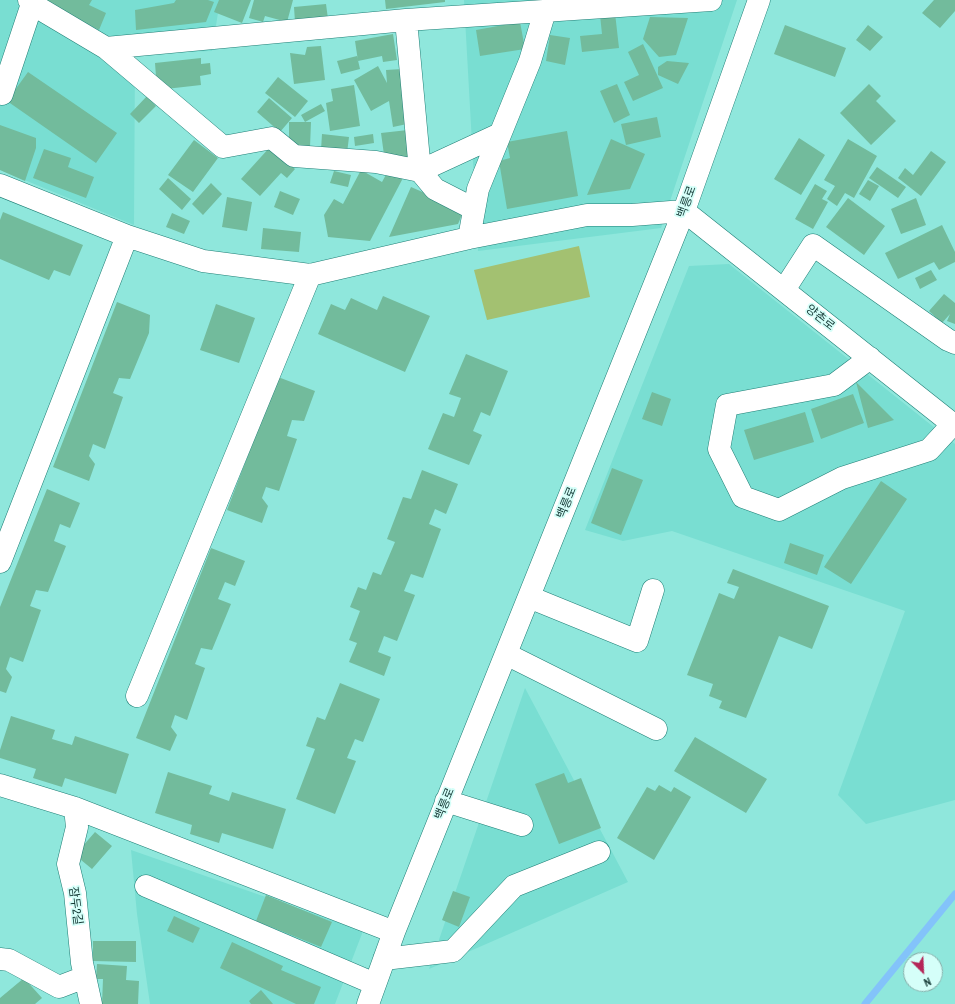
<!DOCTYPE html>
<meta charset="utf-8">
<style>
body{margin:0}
#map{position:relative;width:955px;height:1004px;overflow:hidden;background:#8fe7dc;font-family:"Archivo Narrow",sans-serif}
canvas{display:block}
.north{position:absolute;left:903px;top:952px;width:40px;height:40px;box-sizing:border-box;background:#d5fff9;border:1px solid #88b0ab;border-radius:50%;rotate:156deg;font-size:11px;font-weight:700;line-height:16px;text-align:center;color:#143935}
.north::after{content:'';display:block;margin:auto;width:14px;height:18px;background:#b52658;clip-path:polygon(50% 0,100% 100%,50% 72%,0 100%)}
</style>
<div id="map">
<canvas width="955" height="1004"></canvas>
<div class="north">N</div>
</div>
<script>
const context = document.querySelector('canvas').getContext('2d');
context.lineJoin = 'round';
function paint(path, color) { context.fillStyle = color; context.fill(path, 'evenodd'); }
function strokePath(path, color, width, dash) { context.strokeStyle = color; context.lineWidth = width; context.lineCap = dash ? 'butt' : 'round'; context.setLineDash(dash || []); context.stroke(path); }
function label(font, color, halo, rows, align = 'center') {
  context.font = font + ' "Archivo Narrow","Noto Sans KR",sans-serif'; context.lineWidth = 3.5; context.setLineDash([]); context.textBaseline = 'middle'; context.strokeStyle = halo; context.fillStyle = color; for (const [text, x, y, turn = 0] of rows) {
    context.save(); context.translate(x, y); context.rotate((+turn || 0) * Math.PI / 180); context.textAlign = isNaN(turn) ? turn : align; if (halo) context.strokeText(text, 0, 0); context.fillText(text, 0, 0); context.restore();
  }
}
paint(new Path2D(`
 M0,0H220L212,51L135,54L134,225L0,170Z
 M464,0H737L661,228L478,251Z
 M729,264L955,444V800L866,824L838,795L905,611L672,531L623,541L585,530L689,266Z
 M525,688L628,882L429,969Z
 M131,850L363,931L335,1004H150L137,914Z`), '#79ded2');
paint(new Path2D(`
 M579,246L590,297L487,320L474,270Z`), '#a3c171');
strokePath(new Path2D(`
 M865,1004L955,894`), '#83c3fa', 7);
paint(new Path2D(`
 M45,0H92L89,5L106,13L99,30L47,4Z
 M176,0H208L214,2L206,22L136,30L135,10L174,3Z
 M219,0H251L242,23L214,12Z
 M254,0H293L287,22L265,16L263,22L249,18Z
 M385,0H445V2L386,9Z
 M934,0H955V11L940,28L922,13Z
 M326,4L328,19L295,22L294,7Z
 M615,13L619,48L582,52L580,36L602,34L600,15Z
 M650,17L688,18L676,55L659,57L643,39Z
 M520,22L525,49L480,56L476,30Z
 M785,25L846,48L835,77L774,54Z
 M868,25L883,37L870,51L856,40Z
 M393,34L397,60L383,62L382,56L358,61L355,41Z
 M550,35L570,38L565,65L546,61Z
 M643,44L663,88L633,101L624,82L639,75L628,52Z
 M321,46L325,80L294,84L290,53L305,55L307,47Z
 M357,56L360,69L341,74L337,61Z
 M201,58V64L210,63L211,74L200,76L201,85L157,90L155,63Z
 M667,61L689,63L678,84L658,75V67Z
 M378,66L387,83L386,70L402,69L407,124L393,127L389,101L371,111L354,80Z
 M28,72L117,133L96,163L7,101Z
 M278,77L308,101L295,117L265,93Z
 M617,84L630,115L614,123L600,91Z
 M869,84L881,96L876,101L896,121L871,145L840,113Z
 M354,85L360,126L330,131L326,103L333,101L331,89Z
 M147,96L156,106L139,123L130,114Z
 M269,98L292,118L280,132L257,112Z
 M321,104L325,111L305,122H311L310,147H289V122H305L301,115Z
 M657,117L661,137L626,145L621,124Z
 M0,125L36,138V148L25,181L0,170Z
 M408,130L412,159L385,162L381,133Z
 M567,131L578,196L507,209L499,161L510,158L507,142Z
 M322,134L349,137L347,153L321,150Z
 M373,134L374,143L355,146L354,137Z
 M799,138L825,155L801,195L774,179Z
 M611,139L645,154L630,189L587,195Z
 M848,139L877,156L854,198L845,193L837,206L827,199L835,186L824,180Z
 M194,140L218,158L193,192L168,175Z
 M270,147L295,169L287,178L281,173L260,196L241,179Z
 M44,149L71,158L68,167L94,177L86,198L33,178Z
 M931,151L946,162L921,196L898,178L905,168L913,175Z
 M877,167L906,187L898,198L869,178Z
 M361,170L382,182L388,171L403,178L370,241L328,237L324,215L334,199L343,204Z
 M334,171L351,175L348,187L330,183Z
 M168,178L191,199L182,210L159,189Z
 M868,180L879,186L870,201L859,194Z
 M211,183L222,194L203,215L192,204Z
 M815,184L827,191L822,199L828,202L813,229L795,219Z
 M411,187L464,210L458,224L389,237Z
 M280,191L300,199L293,215L274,207Z
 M227,197L252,202L247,231L222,227Z
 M848,198L885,226L864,255L826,227Z
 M916,198L926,225L901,234L891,209Z
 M3,212L83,245L70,276L54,270L49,280L0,259V220Z
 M172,213L190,221L184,234L166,227Z
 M942,225L955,252V262L939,270L934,262L898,279L885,253Z
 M263,228L301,232L299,252L261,249Z
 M931,270L937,280L920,289L915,278Z
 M944,294L955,303V324L947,321L950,314L942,323L929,311Z
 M383,296L430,316L405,372L318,334L331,304L345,310L351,298L377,310Z
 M117,302L150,315L149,333L130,379L119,378L113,393L123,397L105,449L93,444L89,456L95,464L89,481L53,467Z
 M216,304L255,318L239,363L200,350Z
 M466,354L508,371L490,416L481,412L473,431L482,435L469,465L428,449L443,413L454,417L461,398L449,394Z
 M278,377L315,391L304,421L292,420L287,436L297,439L279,491L266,487L262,498L268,506L262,523L227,510Z
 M856,382L894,420L868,428Z
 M652,392L671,399L662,426L642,419Z
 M853,394L864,423L821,439L811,409Z
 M805,412L814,442L754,460L744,430Z
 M612,468L643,480L621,535L591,523Z
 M422,470L458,484L446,514L435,509L429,524L441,529L423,578L411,574L404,591L415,595L397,641L384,636L378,652L391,657L384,676L349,662L357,643L349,640L360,611L350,607L358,587L366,590L373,572L381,575L395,542L387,539L403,497L411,499Z
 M881,481L907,499L851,584L824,567Z
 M47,489L80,503L70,528L60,524L54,541L66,546L48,592L36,590L30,606L41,610L23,662L10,657L6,669L12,677L6,693L0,691V607Z
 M790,543L824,555L817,575L784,563Z
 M211,548L245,561L235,586L225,582L218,599L231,604L212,650L201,648L195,664L205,668L187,720L175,715L171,727L177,735L170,751L136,738Z
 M733,569L829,606L812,649L779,636L746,718L719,708L722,701L709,696L713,684L687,675L719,593L734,599L739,587L727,583Z
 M340,683L380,699L363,742L355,739L347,758L356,761L335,814L296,799L315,749L306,746L317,717L325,720Z
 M11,716L55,730L52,739L72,745L75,736L129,754L116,794L65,778L62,787L33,778L36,769L0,758V750Z
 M695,737L767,779L746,813L674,771Z
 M168,772L212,786L209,794L229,801L232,792L286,809L273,849L222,833L219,843L190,834L192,825L155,813Z
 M564,773L568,783L581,778L601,828L559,844L535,784Z
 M659,785L671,792L674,787L691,797L654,860L617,838L647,787L655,791Z
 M95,832L112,846L92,869L75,855Z
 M453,891L470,897L459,927L442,920Z
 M266,895L332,922L321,947L256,921Z
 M174,916L200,928L193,943L167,931Z
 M93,941H136V962L93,961Z
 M232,942L283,966L281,970L321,987L314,1004H296L220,968Z
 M97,964L127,966L126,980L139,981L138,1004H102L103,979H96Z
 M24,978L42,998L35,1004H0V998Z
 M261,990L273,1004H251L249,1001Z`), '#72bb9c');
const minor = new Path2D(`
 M29,0L32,4L106,48L406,20L711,0
 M106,48L223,147L272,138L294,156L376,162L420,171L406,20
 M2,94L32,4
 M0,185L127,236L203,261L310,275L469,238L587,215H632L684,211L955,426
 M474,209L435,189L420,171L500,134
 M469,238L478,189L530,61L545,11
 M784,290L813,245L948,340L955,343
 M870,358L834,385L727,405L719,449L743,497L779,510L842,478L929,450L953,424
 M0,562L127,236
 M529,597L637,641L653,590
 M506,654L656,729
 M137,696L310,275
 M0,785L75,808L394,932
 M446,801L522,825
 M75,808L77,827L68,864L75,893L82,963L91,1004
 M146,886L375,984
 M0,959L9,960L59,987L85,977
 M384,959L453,951L514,886L599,852
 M368,1004L394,932L684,211L759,0`);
strokePath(minor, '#1f7f76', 23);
strokePath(minor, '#fff', 22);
label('12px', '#143935', '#d5fff9', [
 ["백릉로",687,202,-70],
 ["양촌로",820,318,38],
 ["백릉로",567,503,-68],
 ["백릉로",445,804,-68],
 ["잠두2길",75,906,82]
]);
</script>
